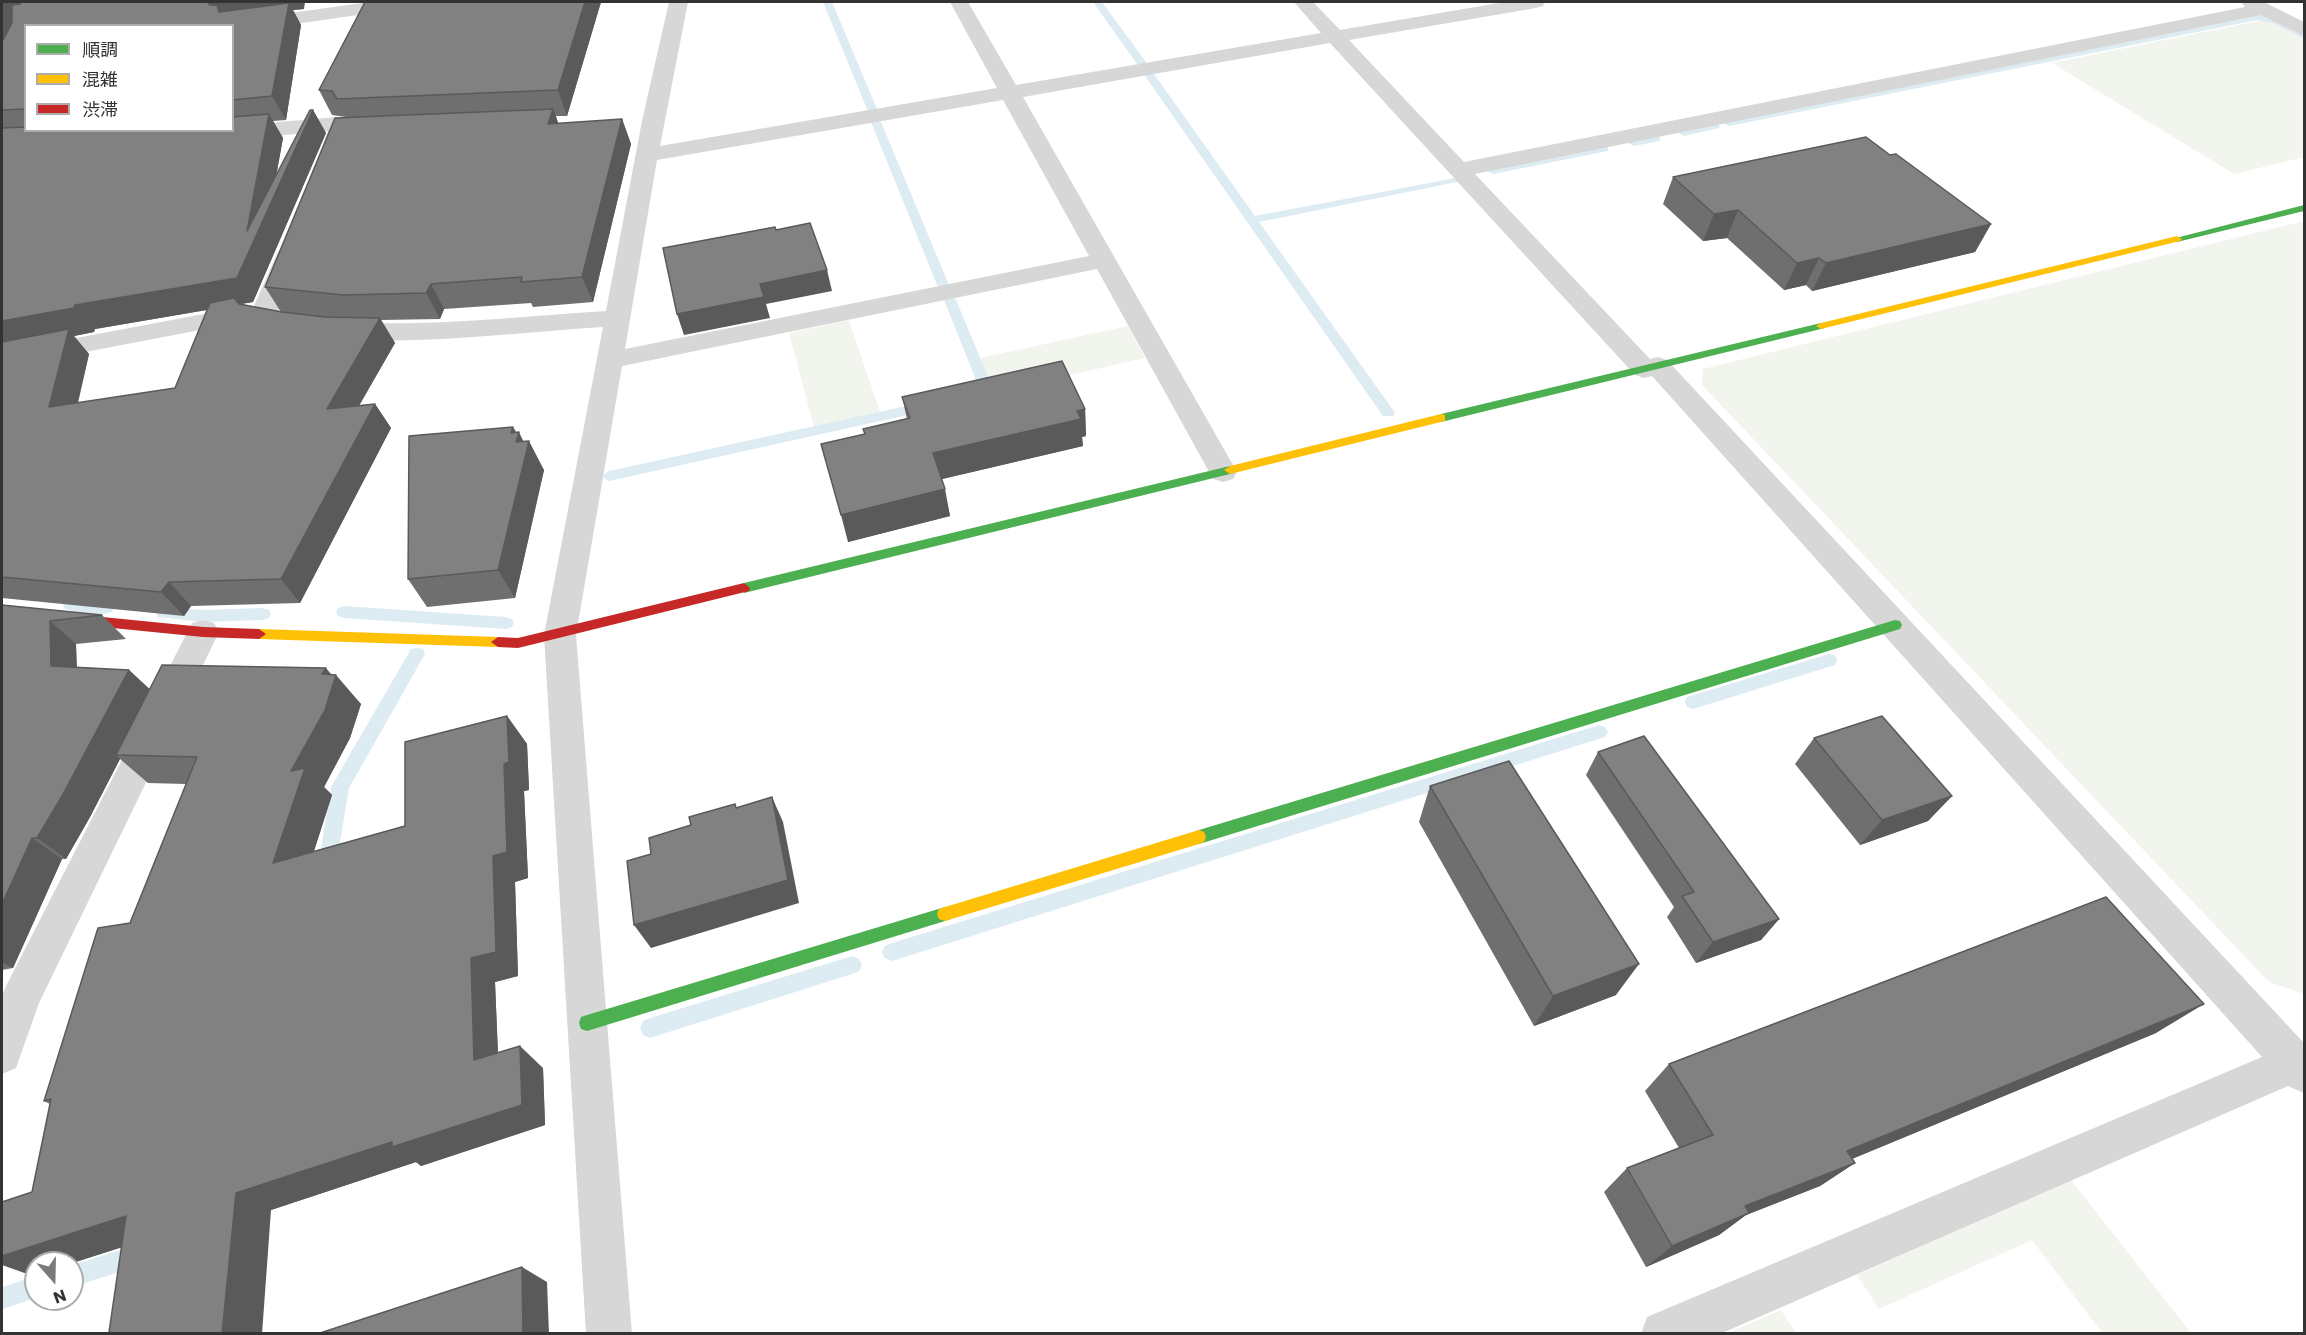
<!DOCTYPE html>
<meta charset="utf-8">
<style>
body{margin:0}
#map{position:relative;width:2306px;height:1335px;overflow:hidden;background:#fff;font-family:Poppins,"Noto Sans JP",sans-serif}
canvas{display:block}
.frame{position:absolute;inset:0;border:3px solid #333;pointer-events:none}
.legend{position:absolute;left:24px;top:24px;width:210px;height:108px;box-sizing:border-box;background:#fff;border:2px solid #adadad;margin:0;padding:8px 10px;list-style:none;font-size:18px;color:#333}
.legend li{display:flex;align-items:center;gap:12px;height:30px}
.legend b{width:30px;border:2px solid #adadad}
.north{position:absolute;left:24px;top:1251px;width:60px;height:60px;box-sizing:border-box;background:#fff;border:2px solid #adadad;border-radius:50%;rotate:160deg;font-size:16px;font-weight:700;line-height:24px;text-align:center;color:#333}
.north::after{content:'';display:block;margin:auto;width:21px;height:27px;background:#7a7a7a;clip-path:polygon(50% 0,100% 100%,50% 72%,0 100%)}
</style>
<div id="map">
<canvas width="2306" height="1335"></canvas>
<div class="frame"></div>
<ul class="legend">
<li><b style="height:8px;background:#4caf50"></b>順調</li>
<li><b style="height:8px;background:#ffc107"></b>混雑</li>
<li><b style="height:8px;background:#c62828"></b>渋滞</li>
</ul>
<div class="north">N</div>
</div>
<script>
const context = document.querySelector('canvas').getContext('2d');
context.lineJoin = 'round';
function paint(path, color) { context.fillStyle = color; context.fill(path, 'evenodd'); }
function strokePath(path, color, width, dash) { context.strokeStyle = color; context.lineWidth = width; context.lineCap = dash ? 'butt' : 'round'; context.setLineDash(dash || []); context.stroke(path); }
paint(new Path2D(`
 M2263,20L2276,23L2304,38V157L2234,174L2052,63Z
 M2304,221V994L2269,982L1702,385L1703,369Z
 M849,320L880,412L814,427L789,333Z
 M1128,326L1145,358L995,392L980,358Z
 M2071,1180L2191,1333H2102L2032,1240L1879,1309L1857,1275Z
 M1781,1310L1796,1333H1728Z`), '#f1f5ed');
paint(new Path2D(`
 M823,2H832L877,109L876,111H868L867,109Z
 M1093,2H1102L1146,62L1145,64H1137Z
 M2257,14L2279,19L2304,32V39L2273,23L2257,20L1729,126L1724,123L1729,120Z
 M1150,73L1154,74L1255,216L1461,177L1463,179L1457,182L1259,222L1393,410L1395,413L1393,416H1383L1145,76Z
 M876,119L881,122L949,285L947,288L943,289L937,285L871,122Z
 M1715,123L1720,126L1719,128L1684,136L1679,133L1680,131Z
 M1656,136L1660,137V141L1634,146L1628,143L1630,141Z
 M1604,146L1608,147V151L1493,174L1487,171L1493,168Z
 M950,296L956,300L995,393L993,396L982,398L975,394L980,390L944,300Z
 M925,402L930,404L932,407L930,410L609,481L602,476L609,471Z
 M71,599L112,604L114,608L112,612C99,616 78,613 65,609L63,605L65,601Z
 M344,606L506,617L512,619L514,623L512,627L506,629L344,618L338,616L336,612L338,608Z
 M164,607L203,610L263,608L269,610L271,614L269,618L263,620L203,622L158,617L156,613L158,609Z
 M417,648L423,649L425,654L349,788L336,867L334,873L327,875L320,873L318,867L331,787L411,649Z
 M1829,654L1835,655L1837,660L1835,665L1693,709L1687,707L1685,702L1687,697Z
 M1599,725L1605,727L1608,732L1605,737L892,961L885,958L882,952L885,946L892,943Z
 M852,956L859,959L862,965L859,971L852,974L650,1038L643,1035L640,1028L643,1021L650,1018Z
 M140,1244L148,1247L151,1255L148,1263L72,1287V1265Z
 M36,1276V1298L2,1309V1287Z`), '#ddebf3');
paint(new Path2D(`
 M370,2H417L414,6L407,8L232,33V26H223L232,21Z
 M669,2H688L660,146L997,88L950,2H968L1016,85L1321,33L1294,2H1313L1340,30L1505,2H1545L1543,6L1536,8L1349,40L1464,162L2245,7L2241,2H2264L2304,22V36L2261,15L1475,174L1650,359L1658,357L1667,360L2304,1043V1093L2288,1086L1720,1334H1641L1647,1317L2262,1057L1652,376L1644,378L1635,375L1330,43L1023,97L1237,472L1233,479L1223,482L1213,479L1097,269L622,366L576,635L632,1334H586L544,635L603,327C490,334 366,354 256,326L252,320L2,368V352L246,306L253,308L277,254L280,249L289,247L298,249L301,254L278,314C386,333 497,318 606,311L642,121ZM1003,100L1089,256L625,349L657,160Z
 M337,117L345,119L350,134L335,168L327,170L319,168L316,163L328,131L232,140L224,138L221,133L223,130H232V126Z
 M203,620L214,623L219,632L39,1003L16,1068L2,1074V996L6,986L192,623Z`), '#d7d7d7');
paint(new Path2D(`
 M2304,205V211L2177,242L2172,239Z
 M1821,323L1825,324V328L1441,422L1435,418L1441,414Z
 M1230,466L1236,470L1234,473L744,593L738,588L744,583Z
 M1895,620L1900,621L1902,625L1900,629L1199,844L1194,842L1192,837L1194,832L1199,830Z
 M945,907L951,909L953,914L951,919L945,921L587,1031L581,1029L579,1023L581,1017L587,1015Z`), '#4caf50');
paint(new Path2D(`
 M2177,236L2182,239L2180,241L1821,329L1816,326L1821,323Z
 M1441,414L1445,415V421L1230,474L1224,470L1230,466Z
 M259,629L498,637L505,642L498,647L259,639L252,634Z
 M1199,830L1204,832L1206,837L1204,842L1199,844L945,921L939,919L937,914L939,909L945,907Z`), '#ffc107');
paint(new Path2D(`
 M744,583L750,588L749,591L518,648L498,647L491,642L498,637L518,638Z
 M2,607L203,627L259,629L266,634L259,639L203,637L2,617Z`), '#c62828');
paint(new Path2D(`
 M2,2L304,9L293,10L301,25L286,120L273,121L283,138L276,175L313,110L326,133L253,302L241,304L281,312L265,287L346,117L332,115L319,90L601,2L567,116H556L558,124L622,119L631,144L593,302L533,307L531,303L444,309L440,319L381,320L395,343L359,406L375,404L391,428L300,603L191,606L184,616L2,598ZM26,26H232V130H26ZM207,310L175,388L78,403L89,354L74,336L94,332L95,329Z
 M1890,155L1991,224L1975,252L1812,291L1806,285L1784,290L1727,238L1703,241L1663,204L1673,177Z
 M902,397L1085,409L1086,436L1082,437L1083,446L942,479L950,516L848,542L864,434L907,419Z
 M516,432L544,470L515,598L427,607L408,579Z
 M2,605L102,615L126,639L76,644L77,667L129,670L150,690L331,675L361,704L350,738L324,787L332,795L314,851L405,826L507,716L527,744L529,790L524,791L528,878L515,882L518,976L495,982L498,1053L543,1068L545,1125L421,1166L416,1162L271,1210L109,1332L122,1247L33,1276L32,1192L50,1104L44,1101L130,923L186,784L148,783L120,759L90,817L66,859H62L13,968L2,970Z
 M1814,738L1952,796L1928,821L1860,845L1795,764Z
 M1598,752L1779,919L1761,940L1696,963L1667,917L1674,907L1586,775Z
 M1430,786L1616,995L1534,1026L1419,822Z
 M2156,1033L1852,1159L1855,1163L1820,1186L1746,1215L1719,1235L1646,1267L1604,1192L1627,1168L1679,1148L1645,1091L1669,1064Z`), '#6f6f6f');
paint(new Path2D(`
 M2,2H22L2,49Z
 M210,2H305L304,9L293,10L301,25L286,120L272,96L208,3Z
 M585,2H601L567,116L558,90Z
 M553,109L562,133L548,124Z
 M313,110L326,133L253,302L95,329L94,332L74,336L89,354L71,431L2,351V321L75,305L247,231L269,114L283,138L272,200Z
 M622,119L631,144L593,302L582,277Z
 M1738,210L1727,238L1703,241L1714,214Z
 M1991,224L1975,252L1812,291L1826,263Z
 M1819,258L1806,285L1784,290L1797,263Z
 M827,270L832,291L766,304L770,318L684,335L677,314L760,284Z
 M431,284L444,309L440,319L426,293Z
 M380,318L395,343L343,433L327,409Z
 M375,404L391,428L300,603L281,579Z
 M1085,409L1086,436L1082,437L1083,446L938,480L933,453Z
 M513,427L518,435L519,432L527,449L529,441L544,470L515,598L498,570L511,433Z
 M945,489L950,516L848,542L841,515Z
 M169,582L191,606L184,616L161,592Z
 M50,621L76,644L77,689L51,666Z
 M326,668L335,679L336,675L361,704L350,738L324,787L332,795L302,888L273,863L291,771L322,674Z
 M129,670L154,693L116,755L120,759L90,817L66,859L37,838Z
 M507,716L527,744L529,790L524,791L528,878L515,882L518,976L495,982L499,1082L474,1060L471,958L493,856L504,764Z
 M1952,796L1928,821L1860,845L1882,820Z
 M772,797L783,822L799,903L651,948L634,925Z
 M32,838L62,859L13,968L2,962V904Z
 M1779,919L1761,940L1696,963L1713,942Z
 M1639,964L1616,995L1534,1026L1553,996Z
 M2204,1004L2156,1033L1813,1175L1847,1151Z
 M520,1046L543,1068L545,1125L421,1166L416,1162L271,1210L262,1334H222L236,1193Z
 M1855,1163L1820,1186L1746,1215L1719,1235L1646,1267L1672,1246L1745,1206Z
 M126,1216L167,1233L72,1263H36V1275L33,1276L2,1265V1256Z
 M522,1267L547,1282L549,1334H523Z`), '#5a5a5a');
const building = new Path2D(`
 M21,2H210L208,3L210,5H217L219,12L289,3L272,96L232,100V26H26V109L2,110V42L12,23V5L20,4Z
 M365,2H585L558,90L337,99L332,91L319,90Z
 M553,109L548,124L622,119L582,277L521,282L522,277L431,284L426,293L344,295L265,287L335,118Z
 M310,110H313L237,278L75,305L74,308L2,321V128L26,127V130H232V117L269,114L247,231Z
 M1866,137L1890,155L1896,154L1991,224L1826,263L1819,258L1797,263L1738,210L1714,214L1673,177Z
 M810,223L827,270L760,284L764,297L677,314L663,248L775,227L776,230Z
 M234,298L239,304L282,312L325,317L380,318L327,409L375,404L281,579L169,582L161,592L2,577V342L69,329L49,407L175,388L210,303Z
 M1062,361L1085,409L1077,411L1081,419L933,453L945,489L841,515L821,444L865,434L863,429L910,418L902,397Z
 M513,427L511,433L519,432L516,442L529,441L498,570L408,579L409,436Z
 M2,605L102,615L50,621L51,666L129,670L62,796L37,838H32L2,904Z
 M162,665L326,668L322,674L336,675L325,710L291,771L305,768L273,863L405,826V742L507,716L509,762L504,764L507,852L493,856L496,952L471,958L474,1060L520,1046L522,1105L392,1147V1142L236,1193L222,1334H106L109,1332L126,1216L2,1256V1202L32,1192L51,1099L44,1101L98,928L130,923L197,757L116,755Z
 M1882,716L1952,796L1882,820L1814,738Z
 M1644,736L1779,919L1713,942L1682,896L1694,892L1598,752Z
 M1509,761L1639,964L1553,996L1430,786Z
 M772,797L788,880L634,925L627,861L651,854L649,838L691,825L689,817L735,804L736,808Z
 M2106,897L2204,1004L1847,1151L1855,1163L1745,1206L1749,1213L1672,1246L1627,1168L1713,1135L1669,1064Z
 M522,1267L523,1334H317Z`);
paint(building, '#818181');
strokePath(building, '#5a5a5a', 1.5);
</script>
